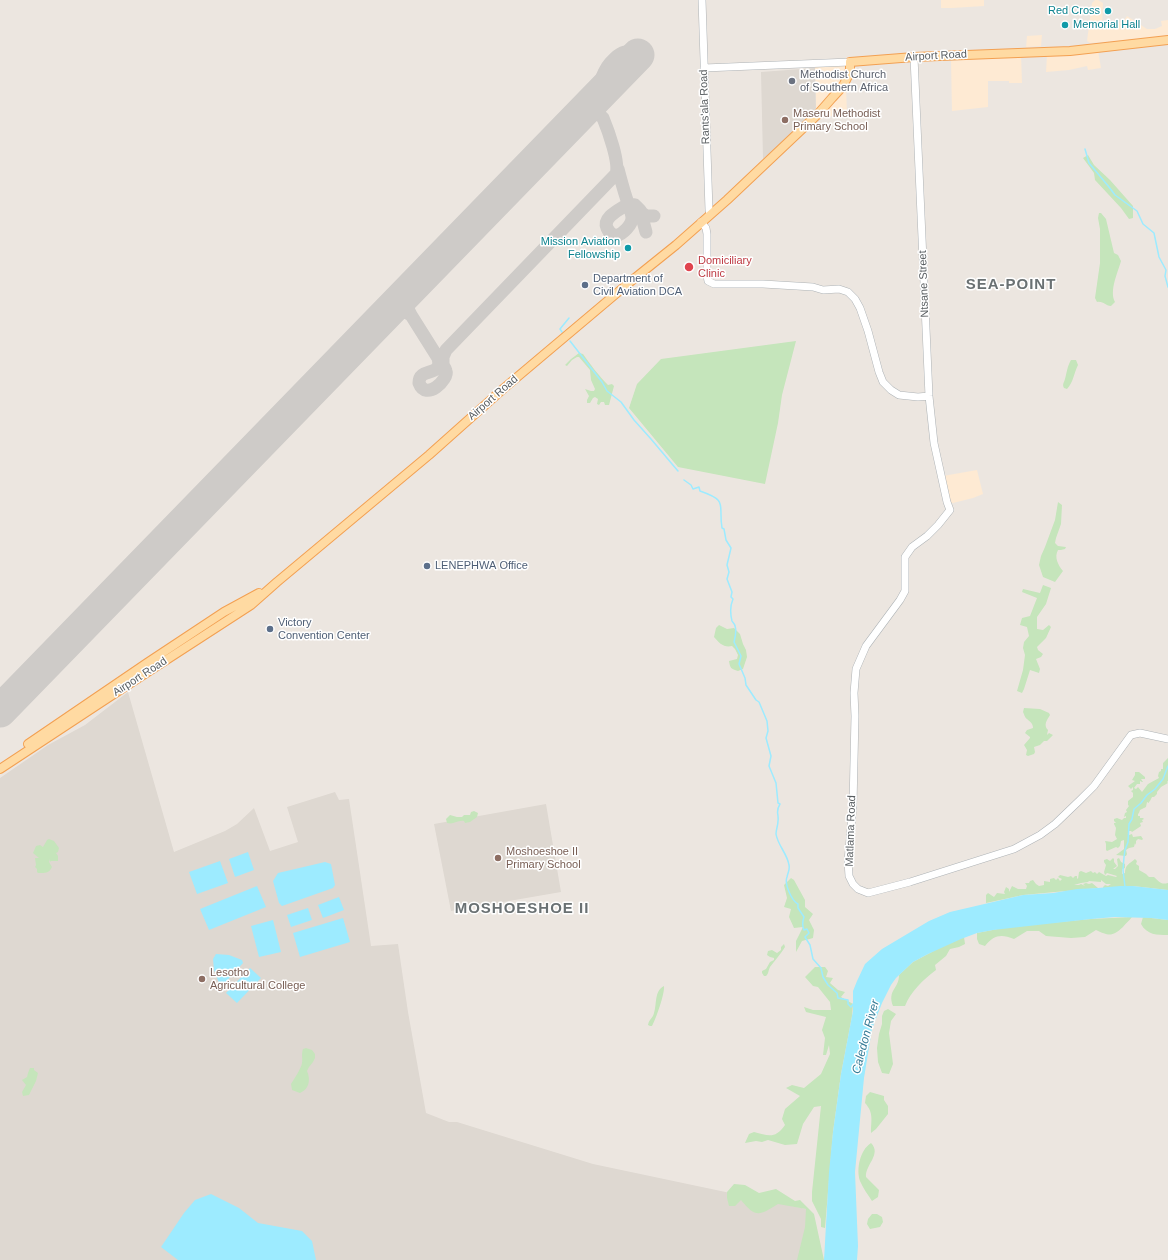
<!DOCTYPE html>
<style>
body{margin:0}
canvas{display:block;background:#ece6e0}
</style>
<canvas width="1168" height="1260"></canvas>
<script>
const context = document.querySelector('canvas').getContext('2d');
context.lineJoin = 'round';
function paint(path, color) { context.fillStyle = color; context.fill(path, 'evenodd'); }
function strokePath(path, color, width, dash) { context.strokeStyle = color; context.lineWidth = width; context.lineCap = dash ? 'butt' : 'round'; context.setLineDash(dash || []); context.stroke(path); }
function label(font, color, halo, rows, align = 'center') {
  context.font = font + ' Arial,sans-serif'; context.lineWidth = 3; context.setLineDash([]); context.textBaseline = 'middle'; context.strokeStyle = halo; context.fillStyle = color; for (const [text, x, y, turn = 0] of rows) {
    context.save(); context.translate(x, y); context.rotate((+turn || 0) * Math.PI / 180); context.textAlign = isNaN(turn) ? turn : align; if (halo) context.strokeText(text, 0, 0); context.fillText(text, 0, 0); context.restore();
  }
}
paint(new Path2D(`
 M941,0H984V6L952,8H941Z
 M1095,0H1098L1103,3L1102,24L1123,22L1127,16L1147,29H1155L1162,26L1161,21L1168,20V35L1145,39L1090,43L1087,41L1092,3Z
 M1042,35L1041,46L1026,47L1027,36Z
 M1098,50L1101,68L1088,70L1087,66L1069,70L1046,72L1047,55Z
 M1021,55L1022,83H1009V81H988V107L952,111L951,61Z
 M846,65L845,76L836,90L816,112L815,67Z
 M846,88L847,113L826,117L825,111Z
 M977,470L983,494L973,498L949,504L943,476Z`), '#feead3');
paint(new Path2D(`
 M815,68L816,112L763,159L761,72Z
 M128,692L174,852L225,831L237,824L254,808L270,851L298,842L287,807L335,792L339,800L349,799L371,946L398,944L408,1012L426,1113L449,1122H457L593,1164L806,1209L812,1260H0V778L48,745L85,725Z
 M546,804L561,892L451,911L434,824Z`), '#ded8d1');
paint(new Path2D(`
 M1088,155L1094,165L1110,180L1133,206V218L1129,219L1121,208L1095,180L1094,173L1083,158Z
 M1099,213H1101L1106,219L1114,253L1118,255L1121,261C1118,272 1109,291 1115,302L1111,306C1105,306 1104,301 1097,302L1095,298L1100,263V229L1098,218Z
 M796,341L782,395L778,423L765,484L678,467L629,408L637,384L661,359Z
 M579,353L583,354C590,364 599,376 608,385L612,384L614,386L609,405H605L604,402H601L599,405L597,404L598,399L595,397L593,398L590,403H587V400L589,396L585,389L591,391H594L595,389L591,380L590,370L579,357H577L572,360L567,366L565,365L571,359Z
 M1071,360H1076L1078,365C1074,373 1073,383 1067,389L1064,388C1062,384 1064,383 1065,379C1067,372 1067,367 1071,360Z
 M1058,502L1062,505L1061,524L1056,538L1055,543L1058,546L1066,547L1065,549L1061,550H1058C1054,557 1058,565 1063,571L1055,582L1043,577L1039,565L1041,556L1045,547L1055,520Z
 M1043,585L1051,588L1046,604L1037,617V629L1043,630L1049,625L1051,627L1046,638L1037,647L1038,650L1043,654L1041,657L1036,659L1040,669L1039,673L1030,670L1024,689L1022,693L1017,691L1023,670L1025,655L1023,648L1024,642L1029,636L1027,627L1020,625L1022,618L1030,616L1037,598L1022,592L1023,589L1040,593Z
 M719,625L727,629L734,628L740,634L743,644L746,650L747,657L743,669L738,671C731,669 730,668 729,661L737,659L738,655L735,649L732,646C724,648 719,643 714,637L716,628Z
 M1024,708L1040,709L1049,713L1050,715C1047,720 1043,725 1048,730L1047,735L1049,733L1053,735L1047,741H1044L1040,745L1034,747L1035,752L1034,754L1028,756L1026,755L1027,750L1024,745L1030,738V737L1025,733L1027,730L1033,728C1033,723 1030,722 1027,719C1025,718 1024,714 1023,712Z
 M1168,758V781L1167,782L1168,783L1161,787L1157,792V794L1154,797H1152L1150,801L1149,802V803L1147,802L1146,807L1140,810L1139,813L1138,814V816H1140V818H1143L1144,819L1142,820L1143,822L1140,823L1141,826L1132,832L1131,831H1129V835L1132,834L1133,837L1141,836L1143,839L1142,840L1138,839L1136,841V845L1135,843L1134,847L1129,848L1126,850L1127,854L1126,856L1116,855L1124,849V840L1121,841L1120,846L1118,848L1116,847L1107,851L1106,850V844L1105,841L1112,842L1117,839L1115,835L1116,828L1114,824V823H1116L1114,821V819L1117,818L1122,820L1124,818H1126V816L1124,817L1125,813L1127,812L1126,810L1129,806L1128,805V801L1133,797V793L1131,791L1133,790V787L1131,789L1128,786L1135,781L1132,780L1135,775V772H1139L1145,777V779H1141L1143,782H1142L1140,781V784H1137L1134,788L1136,789L1138,787L1142,792L1148,784L1159,778L1158,776L1159,772L1161,771V769H1163V763Z
 M474,811L478,813L477,817L470,822L465,823L464,821C457,820 454,825 447,823L446,819L450,815L457,817H462L464,815H470L471,812Z
 M49,839L54,841L59,848L58,852L56,853L58,856V861H51L50,862L49,859V862L52,867C49,874 44,873 38,873L37,872V869L35,867L36,865L35,858H39L33,853L36,846L40,845L43,847L47,840Z
 M1113,858L1114,859V862L1117,866L1113,869H1115L1118,866L1117,859L1119,858L1121,862L1125,864V868L1122,869V874L1125,873C1125,865 1129,864 1135,859L1137,861L1136,864L1139,866V870L1146,874L1149,877H1154C1159,881 1160,885 1168,883V890L1133,886L1103,888V887L1105,885L1108,886L1111,884H1106L1101,880V882L1089,881L1088,882L1081,883L1074,885H1079L1081,884L1085,886L1083,884L1086,883L1089,884L1092,883L1098,888L1023,895L986,903V895L988,893L994,897L997,893L1005,894L1004,892L1006,887L1009,889V892L1012,886L1018,889H1026L1027,886L1025,883H1029L1030,881L1033,880L1036,884L1039,886L1044,885V881L1050,882V879L1054,878L1056,880L1058,878L1060,881L1062,879L1058,877L1060,875L1068,877L1071,876L1073,878L1075,876H1077V878L1078,879L1079,872L1081,871L1086,873L1091,871L1093,873L1095,872L1097,874L1099,872L1106,876L1108,875L1116,877L1117,876L1107,873L1105,875L1104,872L1106,865L1104,862V860L1107,859L1110,861Z
 M791,878L794,880L805,900V907L813,914L809,920L814,930L813,938L802,941L796,952V941L803,927L794,928L789,917L791,909L784,907L787,898L784,885Z
 M1132,917C1129,921 1126,923 1123,927C1112,937 1109,936 1096,930L1085,937L1071,938L1046,936L1039,931H1027L1014,939C1001,934 994,935 985,946L979,944L977,939V933L1008,927L1091,919Z
 M1143,917L1168,920V935C1157,935 1147,935 1141,924Z
 M964,937L965,944L959,947L950,949L946,956L935,965L936,970C923,980 911,991 905,1006H893C887,990 899,989 899,975L913,962L943,946Z
 M784,944L785,947C781,954 775,960 770,967C768,971 769,973 766,976H764L762,973V971L766,969L770,962L774,960V958L770,957L767,955L768,951L772,950L777,953L781,950V947Z
 M815,967H825L828,971L826,977L833,978L830,983L838,990L845,992L841,997L853,1004L852,1016L841,1074L833,1132L825,1228L821,1227V1219L812,1201V1192L821,1106L814,1107L803,1124L797,1144L785,1145L768,1140L762,1142L756,1141L745,1143L749,1134L754,1132C769,1136 775,1139 785,1125L782,1119L785,1109L800,1096L786,1088L792,1085L804,1088L821,1074L830,1054L829,1045L826,1055H823L825,1038L822,1030L826,1017L806,1012L804,1007L813,1010H831L830,1002L818,987L813,986L805,977Z
 M664,986C665,993 656,1019 652,1026H650L648,1025C649,1019 653,1018 654,1013C657,1004 654,991 664,986Z
 M888,1009L896,1014L891,1021L889,1033L893,1064L889,1074L882,1073L878,1062L877,1048L879,1034L882,1024V1016L884,1011Z
 M306,1048L312,1050L315,1054V1058L313,1062L309,1067L307,1071C311,1080 309,1089 300,1093L292,1090L291,1084C294,1079 301,1069 302,1063C303,1058 301,1055 303,1049Z
 M30,1068H34V1070L38,1073L36,1081L29,1095L23,1096L22,1092L26,1085L22,1080L27,1077L28,1073Z
 M870,1092L884,1096V1100L888,1106V1114L876,1129L871,1133C871,1120 874,1113 865,1103L866,1096Z
 M871,1143C882,1154 865,1165 866,1177L879,1190L878,1197L872,1201C868,1195 863,1188 860,1181C856,1169 860,1150 871,1143Z
 M734,1184L745,1185L759,1193L776,1189L795,1201L800,1200L814,1214L824,1260H797L805,1227L806,1209L778,1204C760,1215 756,1219 741,1200L735,1206H729L727,1198V1192Z
 M872,1214H877L882,1217L883,1222L880,1227L870,1229L867,1224L868,1219Z`), '#c5e5bb');
paint(new Path2D(`
 M248,852L254,870L235,877L229,859Z
 M220,861L228,883L197,894L189,872Z
 M325,862L331,864L335,885L333,888L282,906L279,903L273,881L278,873Z
 M257,886L266,907L209,930L200,909Z
 M1120,886H1133L1168,890V920L1151,918L1115,917L1091,919L993,930L977,933L961,939L928,954L913,962L896,978L891,985L882,1003L872,1029L864,1078L855,1172L858,1246L857,1260H824L829,1172L833,1132L841,1074L853,1011V991L857,981L865,964L882,949L929,921L950,912L1023,895L1053,893L1077,889L1098,888Z
 M339,897L344,910L323,918L318,905Z
 M308,908L312,920L291,927L287,915Z
 M343,918L350,942L300,957L293,933Z
 M273,920L281,952L259,957L251,926Z
 M216,954L229,955L242,960L243,963L223,985L219,983L214,970L213,959Z
 M250,968L261,978L237,1003L226,993Z
 M211,1194L239,1208L258,1223L302,1231L312,1241L316,1260H178L161,1247L184,1213L195,1200Z`), '#9debff');
strokePath(new Path2D(`
 M1085,149L1089,163L1109,187L1115,195L1137,211L1143,224L1154,233L1159,257L1166,270L1165,276L1168,287
 M562,332L560,329L569,318
 M570,341L602,382L607,391L621,402L634,420L651,439L672,464L678,471
 M684,480L691,485L693,489L699,487L700,491C729,501 718,504 722,528L724,529L726,540L731,548L727,565L729,572L727,579L732,592L731,597L733,599C730,606 730,613 732,621C733,623 735,624 735,626C737,631 735,638 734,642L741,656L739,664L745,678L746,685L756,700L759,702L767,721L768,731L766,738L771,756L769,766L776,783L778,803L780,804C775,812 779,813 778,821C778,825 776,830 776,834C778,846 787,853 789,865C790,870 788,872 787,877C784,884 792,901 798,904V908L804,917C802,922 802,925 804,930L807,929L809,933L805,937L810,945L813,959L821,968L823,977L828,985L837,993L838,998L848,1000V1004L851,1007L853,1004L854,1006
 M1125,887L1123,870L1124,857L1125,850L1128,842L1129,824L1132,819L1134,809L1141,803L1147,795L1155,789L1163,779L1168,766`), '#9debff', 1.5);
strokePath(new Path2D(`
 M592,103C599,90 600,74 610,63C613,60 617,55 622,53C633,48 639,60 634,69L617,77
 M618,169C621,180 624,192 628,203C629,207 632,213 632,218C632,225 623,234 616,236C612,235 609,233 607,228C602,217 621,209 628,204L635,205L640,210
 M646,232L640,210L642,213L646,216H654
 M411,288C405,299 405,303 411,315L438,358C443,378 419,366 419,383C426,402 449,379 446,371C445,367 442,363 439,360
 M388,312L402,310L411,315
 M443,365V357L446,350L616,174C620,163 608,130 603,118C596,110 588,112 580,115`), '#cecbc8', 13);
strokePath(new Path2D(`
 M0,711L638,55`), '#cecbc8', 33);
const minor = new Path2D(`
 M702,0L709,210L710,214
 M914,57L929,396L934,443L947,502L950,510L938,525L927,536L912,547L905,557V591L900,600L866,646L856,669L854,693L855,716L853,805L848,861L849,876L853,884L858,889L868,893L910,882L1014,849L1040,835L1055,824L1080,800L1094,786L1131,735L1140,733L1168,739
 M704,68L850,62
 M701,222L706,228L707,234V276L708,281L714,284H763L813,287L823,290L839,289L848,292L855,299L860,308L868,331L879,372L883,382L891,390L899,395L918,397L929,396`);
const major = new Path2D(`
 M28,744L147,663L224,612L259,593
 M0,769L123,688L251,605L277,582L429,455L503,389L630,282L676,245L727,200L818,114L832,98L843,86L848,76L850,69V62L914,57L1070,51L1168,40`);
strokePath(minor, '#aeb3b6', 8);
strokePath(major, '#f3a052', 10);
strokePath(minor, '#fff', 7);
strokePath(major, '#ffdaa2', 8);
for (const [x, y, r, color] of [
 [1108,11,4,"#0f9aa8"],
 [1065,25,4,"#0f9aa8"],
 [792,81,4,"#6b7280"],
 [785,120,4,"#8d6e63"],
 [628,248,4,"#0f9aa8"],
 [689,267,5,"#e0444e"],
 [585,285,4,"#5c6f8a"],
 [427,566,4,"#5c6f8a"],
 [270,629,4,"#5c6f8a"],
 [498,858,4,"#8d6e63"],
 [202,979,4,"#8d6e63"]
]) { const dot = new Path2D(); dot.arc(x, y, r, 0, 2 * Math.PI); context.fillStyle = color; context.fill(dot); strokePath(dot, '#fff', 1.5); }
label('11px', '#0d838f', '#fff', [
 ["Red Cross",1100,11],
 ["Memorial Hall",1073,25,"left"],
 ["Mission Aviation",620,242],
 ["Fellowship",620,255]
], 'right');
label('11px', '#595e61', '#fff', [
 ["Airport Road",936,56,-3],
 ["Rants'ala Road",705,107,-92],
 ["Ntsane Street",924,284,-92],
 ["Airport Road",493,398,-41],
 ["Airport Road",140,677,-33],
 ["Matlama Road",851,831,-88]
]);
label('11px', '#5b616d', '#fff', [
 ["Methodist Church",800,75],
 ["of Southern Africa",800,88]
], 'left');
label('11px', '#785e54', '#fff', [
 ["Maseru Methodist",793,114],
 ["Primary School",793,127],
 ["Moshoeshoe II",506,852],
 ["Primary School",506,865],
 ["Lesotho",210,973],
 ["Agricultural College",210,986]
], 'left');
label('11px', '#be3a42', '#fff', [
 ["Domiciliary",698,261],
 ["Clinic",698,274]
], 'left');
label('11px', '#4e5e75', '#fff', [
 ["Department of",593,279],
 ["Civil Aviation DCA",593,292],
 ["LENEPHWA Office",435,566],
 ["Victory",278,623],
 ["Convention Center",278,636]
], 'left');
label('italic 12px', '#347b96', '#fff', [
 ["Caledon River",866,1037,-75]
]);
context.letterSpacing = '1px';
label('bold 15px', '#6a7173', '#fff', [
 ["SEA-POINT",1011,285],
 ["MOSHOESHOE II",522,909]
]);
context.letterSpacing = '0px';
</script>
